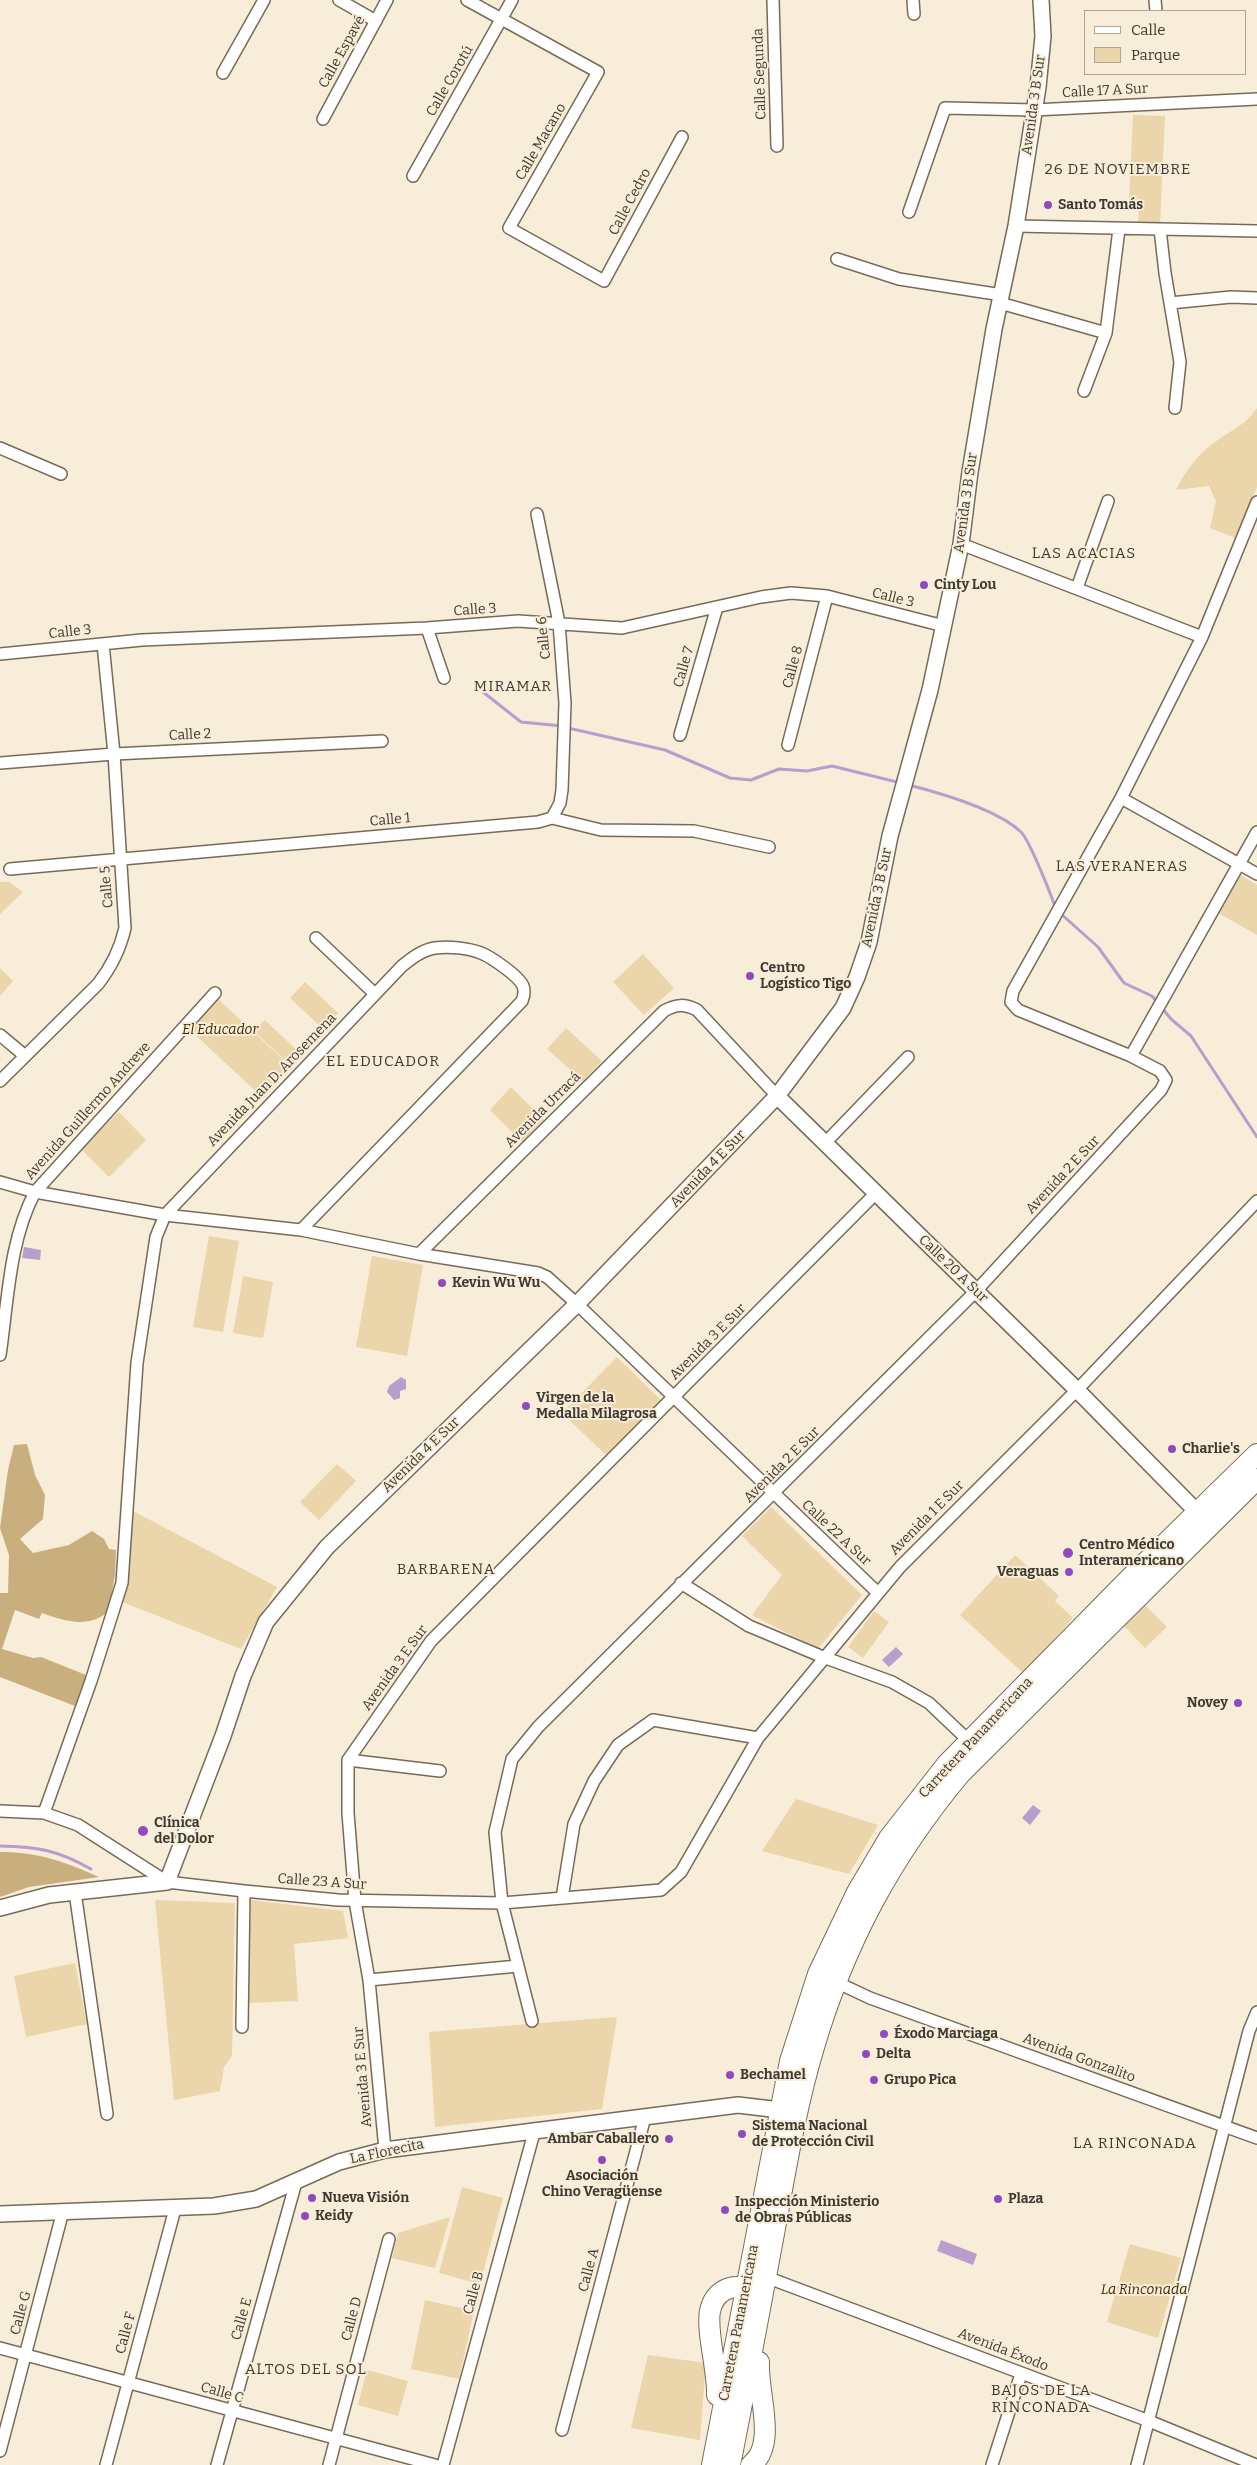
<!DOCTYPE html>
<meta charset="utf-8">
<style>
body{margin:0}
#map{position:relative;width:1257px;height:2465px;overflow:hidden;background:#f8edd8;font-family:Bitter,serif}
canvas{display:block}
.legend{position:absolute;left:1084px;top:10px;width:162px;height:65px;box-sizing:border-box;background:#f8edd8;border:1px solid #aea595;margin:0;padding:6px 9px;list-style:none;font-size:15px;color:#3e3a31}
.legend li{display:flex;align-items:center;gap:10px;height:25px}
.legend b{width:25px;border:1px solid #aea595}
</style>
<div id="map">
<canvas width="1257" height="2465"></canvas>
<ul class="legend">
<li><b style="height:6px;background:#fff"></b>Calle</li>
<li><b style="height:14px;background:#ebd5aa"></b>Parque</li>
</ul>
</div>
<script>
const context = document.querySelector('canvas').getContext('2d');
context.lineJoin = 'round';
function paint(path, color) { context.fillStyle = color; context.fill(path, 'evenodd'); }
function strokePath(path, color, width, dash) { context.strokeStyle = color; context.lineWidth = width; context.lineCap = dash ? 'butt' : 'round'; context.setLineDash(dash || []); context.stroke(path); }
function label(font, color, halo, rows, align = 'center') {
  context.font = font + ' Bitter,serif'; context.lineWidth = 4; context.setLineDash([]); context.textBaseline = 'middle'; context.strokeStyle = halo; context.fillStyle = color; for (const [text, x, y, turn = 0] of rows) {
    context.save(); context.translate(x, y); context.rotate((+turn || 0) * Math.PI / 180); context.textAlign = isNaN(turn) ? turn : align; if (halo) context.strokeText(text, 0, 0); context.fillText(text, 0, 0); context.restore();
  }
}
paint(new Path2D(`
 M1133,115L1165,116L1160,224L1138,223L1139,200H1129Z
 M1257,408V487L1235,538L1210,528L1216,501L1209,486L1176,490C1185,471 1198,454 1215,442C1231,430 1246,425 1257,408Z
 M1237,873L1257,885V935L1215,911Z
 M0,882H9L23,892L0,914Z
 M643,954L674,988L644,1015L613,982Z
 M0,968L13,981L0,996Z
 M305,982L338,1013L323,1029L290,998Z
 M217,998L291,1067L263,1098L190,1030Z
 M265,1020L303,1056L292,1067L254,1031Z
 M566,1028L602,1061L583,1081L547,1049Z
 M511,1087L544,1120L522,1142L490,1110Z
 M119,1112L146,1140L109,1177L80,1148Z
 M209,1236L239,1241L223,1332L193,1327Z
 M372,1256L423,1265L407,1356L356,1347Z
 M243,1276L273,1282L263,1338L233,1333Z
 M617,1357L661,1400L607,1456L562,1413Z
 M337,1464L356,1481L319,1520L300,1502Z
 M771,1507L862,1595L818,1649L752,1615L782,1575L742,1536Z
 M131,1510L277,1587L241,1649L120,1601Z
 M1015,1555L1059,1596L1055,1601L1073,1618L1023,1673L960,1615Z
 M1144,1604L1167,1627L1145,1648L1123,1625Z
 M874,1611L889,1622L863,1658L848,1647Z
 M796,1799L878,1825L849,1874L762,1851Z
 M155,1900L235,1903L232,2056L224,2067L220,2091L174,2100Z
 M251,1900L343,1911L348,1938L294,1944L298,2001L248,2003Z
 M75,1963L87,2024L26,2037L14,1976Z
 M617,2017L602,2109L435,2127L429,2032Z
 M462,2187L503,2198L480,2284L439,2273Z
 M450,2217L435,2268L392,2258L398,2233Z
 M1130,2244L1181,2258L1158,2338L1107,2322Z
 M425,2300L474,2311L459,2379L411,2369Z
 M648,2355L706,2363L700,2440L631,2428Z
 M367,2370L408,2381L398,2416L358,2405Z`), '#ebd5aa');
paint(new Path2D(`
 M27,1444L35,1475L45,1495L43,1519L20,1539L33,1553L69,1545L92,1531L104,1539L109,1549L116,1550L115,1574L109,1611C89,1629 64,1621 42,1613L39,1619L15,1610L2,1649L33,1658L41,1657L86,1675L75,1706L0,1677V1593H8L9,1555L0,1528L8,1470L14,1445Z
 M0,1852C39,1852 65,1862 99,1877L29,1887L0,1897Z`), '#c8af7d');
paint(new Path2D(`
 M24,1247L41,1250L40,1260L22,1258Z
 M401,1377L406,1380V1389L400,1391V1398L394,1400L387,1392L389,1386Z
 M896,1647L903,1654L889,1667L882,1660Z
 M1033,1805L1041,1811L1030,1825L1022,1818Z
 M941,2240L977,2254L973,2265L937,2251Z`), '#b89dcd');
strokePath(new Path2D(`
 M483,692L521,722L562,726
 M568,728L665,750L730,778L751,780L779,769L807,771L832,766L901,783
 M909,785C940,793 998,810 1021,832C1030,841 1051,895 1056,909
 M1060,913L1098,947L1124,983L1152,996L1171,1019L1191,1036L1257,1137
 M0,1846C39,1847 57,1850 91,1869`), '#b89dcd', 3);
const street = new Path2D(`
 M339,0L376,21
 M467,0L598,72L509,228L604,281L682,137
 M773,0L777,146
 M913,0L914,14
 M1155,0L1156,11
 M223,73L264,0
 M323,119L387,0
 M413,176L512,0
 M909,212L945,108L1034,110L1257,99
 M1016,226L1257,231
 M1160,229L1165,273L1180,362L1175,408
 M837,259L899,279L1002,295
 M1000,303L1106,333
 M1170,303L1231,297L1257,298
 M1084,391L1106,333L1119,229
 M0,448L61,474
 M537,514L559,623L565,703L562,790L560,803L552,818
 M961,544L1202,637
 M1077,588L1108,501
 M427,628L444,678
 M0,654L142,640L427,628L518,621L622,628L761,597L791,593L827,596L944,626
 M680,735L717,607
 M788,745L827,596
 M0,763L114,754L382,741
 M1121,798L1257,874
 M10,869L538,822L552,818L601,830L694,831L769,847
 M316,938L375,994
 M0,1035L24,1055
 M1131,1056L1257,832
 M0,1081L98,984C112,966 120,950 125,928L114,754L103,644
 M826,1142L908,1057
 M0,1182L35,1192L165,1215L301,1230L419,1254L538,1273L547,1277L577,1304L878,1593
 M419,1254L664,1011C676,1004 685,1004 697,1010L777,1096
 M0,1355C8,1301 9,1241 35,1192L215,993
 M681,1583L749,1626L823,1657L892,1682L929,1703L969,1741
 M348,1760L440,1771
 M0,1811L44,1813L78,1825L167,1882L244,1891L338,1900L502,1903L661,1890L681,1872L758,1738L900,1567L1077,1390L1257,1201
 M44,1813L91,1681L122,1583L137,1363L156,1237L165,1215L402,966C412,958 422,950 435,948C449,946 468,948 481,953C491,957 519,976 523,986C525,991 524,996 522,1001L301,1230
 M75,1892L107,2114
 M562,1898L574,1824L594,1781L618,1745L653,1720L758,1738
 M369,1980L518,1966
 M836,1982L870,1998L1257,2138
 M532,2021L502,1903L495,1832L512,1759L538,1727L976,1291L1161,1090L1166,1080L1160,1071L1131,1056L1018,1010L1011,1002L1013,991L1121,798L1202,637L1257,502
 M242,2027L244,1891
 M385,2150L369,1980L355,1901L348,1813V1760L431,1641L876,1193
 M766,2277L1149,2421L1256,2465
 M0,2348L435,2465
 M562,2430L645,2117
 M0,2451L63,2211
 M106,2465L175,2209
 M217,2465L296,2182
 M329,2465L389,2239
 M443,2465L535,2129
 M992,2465L1021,2374
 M1137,2465L1249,2031L1257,2012`);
const secondary = new Path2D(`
 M777,1096L1077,1390L1204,1519
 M0,1908L49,1895L167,1882L223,1736L243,1676L266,1622L327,1547L577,1304L777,1096L843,1008L857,977L869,942L890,836L930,690L961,544L970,472L994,329L1016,226L1038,87L1043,36L1041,0
 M0,2214L214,2206L256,2199L339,2162L385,2150L738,2105L780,2110`);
const highway = new Path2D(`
 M717,2395C718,2371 706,2331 710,2311C714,2292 730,2283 748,2289L752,2298
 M712,2465L790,2061L818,1974L857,1892L889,1838L947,1764L1131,1577L1257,1454
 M730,2465C745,2390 759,2314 773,2239C785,2175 795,2110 814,2047C845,1943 891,1857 960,1774L1257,1479
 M751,2465C778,2445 757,2393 759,2362`);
strokePath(street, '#756b59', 14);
strokePath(secondary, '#756b59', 18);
strokePath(highway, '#756b59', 22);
strokePath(street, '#fff', 11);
strokePath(secondary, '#fff', 15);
strokePath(highway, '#fff', 20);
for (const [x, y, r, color] of [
 [1048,205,5,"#904abe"],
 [924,585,5,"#904abe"],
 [750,976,5,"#904abe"],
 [442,1283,5,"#904abe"],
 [526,1406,5,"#904abe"],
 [1172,1449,5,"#904abe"],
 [1068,1553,6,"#904abe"],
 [1069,1572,5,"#904abe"],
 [1238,1703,5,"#904abe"],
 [143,1831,6,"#904abe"],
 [884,2034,5,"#904abe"],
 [866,2054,5,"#904abe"],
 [730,2075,5,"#904abe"],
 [874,2080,5,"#904abe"],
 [742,2134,5,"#904abe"],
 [669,2139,5,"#904abe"],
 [602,2160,5,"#904abe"],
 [312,2198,5,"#904abe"],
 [998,2199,5,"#904abe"],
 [725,2210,5,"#904abe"],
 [305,2216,5,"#904abe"]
]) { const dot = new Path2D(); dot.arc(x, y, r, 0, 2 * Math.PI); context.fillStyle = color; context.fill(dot); strokePath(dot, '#f8edd8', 2); }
label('14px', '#3e3a31', '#f8edd8', [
 ["Calle Espavé",342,52,-61],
 ["Calle Segunda",760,74,-92],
 ["Calle Corotú",450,81,-60],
 ["Calle 17 A Sur",1105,91,-3],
 ["Avenida 3 B Sur",1034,105,-82],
 ["Calle Macano",541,142,-60],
 ["Calle Cedro",630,202,-62],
 ["Avenida 3 B Sur",966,503,-82],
 ["Calle 3",893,598,14],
 ["Calle 3",475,610,-4],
 ["Calle 3",70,632,-6],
 ["Calle 6",544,638,-96],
 ["Calle 7",684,667,-74],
 ["Calle 8",793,667,-75],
 ["Calle 2",190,735,-3],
 ["Calle 1",390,820,-5],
 ["Calle 5",107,887,-95],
 ["Avenida 3 B Sur",877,898,-78],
 ["Avenida Juan D. Arosemena",272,1080,-46],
 ["Avenida Urracá",543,1110,-45],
 ["Avenida Guillermo Andreve",88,1111,-48],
 ["Avenida 4 E Sur",708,1169,-46],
 ["Avenida 2 E Sur",1063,1175,-47],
 ["Calle 20 A Sur",953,1269,44],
 ["Avenida 3 E Sur",708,1342,-45],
 ["Avenida 4 E Sur",421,1455,-44],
 ["Avenida 2 E Sur",782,1465,-45],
 ["Avenida 1 E Sur",927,1518,-45],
 ["Calle 22 A Sur",836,1533,43],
 ["Avenida 3 E Sur",395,1668,-54],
 ["Carretera Panamericana",976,1738,-47],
 ["Calle 23 A Sur",322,1882,4],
 ["Avenida Gonzalito",1079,2058,20],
 ["Avenida 3 E Sur",363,2077,-95],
 ["La Florecita",387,2152,-12],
 ["Calle A",589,2270,-75],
 ["Calle B",474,2293,-75],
 ["Calle G",21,2313,-75],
 ["Calle E",242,2319,-74],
 ["Calle D",352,2319,-75],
 ["Carretera Panamericana",739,2323,-79],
 ["Calle F",126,2333,-75],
 ["Avenida Éxodo",1003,2350,21],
 ["Calle C",222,2393,16]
]);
label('bold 14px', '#3e3a31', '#f8edd8', [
 ["Santo Tomás",1058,205],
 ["Cinty Lou",934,585],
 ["Centro",760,968],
 ["Logístico Tigo",760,984],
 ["Kevin Wu Wu",452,1283],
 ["Virgen de la",536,1398],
 ["Medalla Milagrosa",536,1414],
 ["Charlie's",1182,1449],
 ["Centro Médico",1079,1545],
 ["Interamericano",1079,1561],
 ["Veraguas",1059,1572,"right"],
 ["Novey",1228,1703,"right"],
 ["Clínica",154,1823],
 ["del Dolor",154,1839],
 ["Éxodo Marciaga",894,2034],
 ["Delta",876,2054],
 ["Bechamel",740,2075],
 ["Grupo Pica",884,2080],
 ["Sistema Nacional",752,2126],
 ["de Protección Civil",752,2142],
 ["Ambar Caballero",659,2139,"right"],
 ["Asociación",602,2176,"center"],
 ["Chino Veragüense",602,2192,"center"],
 ["Nueva Visión",322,2198],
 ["Plaza",1008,2199],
 ["Inspección Ministerio",735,2202],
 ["de Obras Públicas",735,2218],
 ["Keidy",315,2216]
], 'left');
label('italic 14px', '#3b2a00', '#f8edd8', [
 ["El Educador",220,1030],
 ["La Rinconada",1144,2290]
]);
context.letterSpacing = '1px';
label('15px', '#3e3a31', '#f8edd8', [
 ["26 DE NOVIEMBRE",1118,170],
 ["LAS ACACIAS",1084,554],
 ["MIRAMAR",513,687],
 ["LAS VERANERAS",1122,867],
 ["EL EDUCADOR",383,1062],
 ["BARBARENA",446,1570],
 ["LA RINCONADA",1135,2144],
 ["ALTOS DEL SOL",306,2370],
 ["BAJOS DE LA",1041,2391],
 ["RINCONADA",1041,2408]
]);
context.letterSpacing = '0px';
</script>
